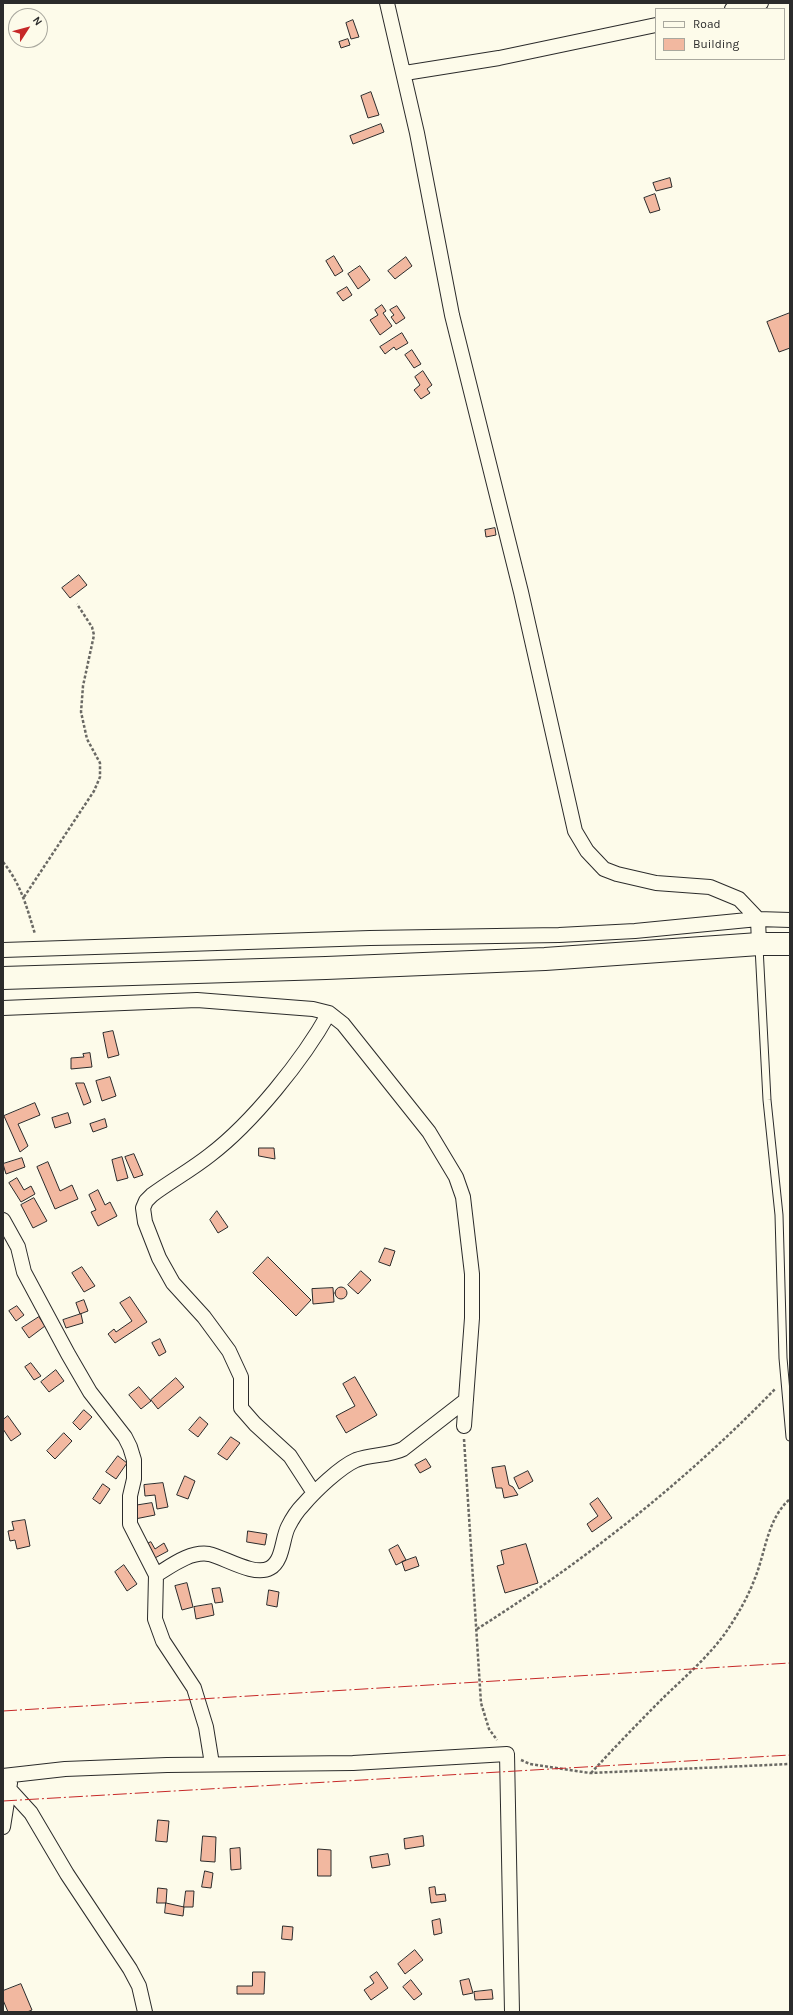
<!DOCTYPE html>
<style>
body{margin:0}
#map{position:relative;width:793px;height:2015px;overflow:hidden;background:#fdfbea;font-family:Karla,sans-serif}
canvas{display:block}
.frame{position:absolute;inset:0;border:4px solid #2b2b2b;pointer-events:none}
.legend{position:absolute;left:655px;top:8px;width:130px;height:52px;box-sizing:border-box;background:#fdfbea;border:1px solid #a9a89e;margin:0;padding:5px 7px;list-style:none;font-size:12px;color:#2b2b2b}
.legend li{display:flex;align-items:center;gap:8px;height:20px}
.legend b{width:20px;border:1px solid #a9a89e}
.north{position:absolute;left:8px;top:8px;width:40px;height:40px;box-sizing:border-box;background:#fdfbea;border:1px solid #a9a89e;border-radius:50%;rotate:54deg;font-size:11px;font-weight:700;line-height:16px;text-align:center;color:#2b2b2b}
.north::after{content:'';display:block;margin:auto;width:14px;height:18px;background:#c62828;clip-path:polygon(50% 0,100% 100%,50% 72%,0 100%)}
</style>
<div id="map">
<canvas width="793" height="2015"></canvas>
<div class="frame"></div>
<ul class="legend">
<li><b style="height:5px;background:#fdfbea"></b>Road</li>
<li><b style="height:11px;background:#f2b8a0"></b>Building</li>
</ul>
<div class="north">N</div>
</div>
<script>
const context = document.querySelector('canvas').getContext('2d');
context.lineJoin = 'round';
function paint(path, color) { context.fillStyle = color; context.fill(path, 'evenodd'); }
function strokePath(path, color, width, dash) { context.strokeStyle = color; context.lineWidth = width; context.lineCap = dash ? 'butt' : 'round'; context.setLineDash(dash || []); context.stroke(path); }
const building = new Path2D(`
 M353,20L359,37L351,39L346,23Z
 M348,39L350,45L341,48L339,42Z
 M371,92L379,115L368,118L361,96Z
 M381,124L384,132L353,144L350,136Z
 M670,178L672,187L656,191L653,183Z
 M655,194L660,210L650,213L644,198Z
 M334,256L343,271L335,276L326,261Z
 M406,257L412,266L395,279L388,271Z
 M360,266L370,280L358,289L348,274Z
 M347,287L352,295L343,301L337,293Z
 M382,305L386,311L383,313L392,326L380,335L370,320L378,315L375,310Z
 M397,306L405,318L396,324L391,317L394,315L390,310Z
 M790,313V348L779,352L767,322Z
 M402,333L408,343L396,350L394,347L385,354L380,347Z
 M412,350L421,364L414,368L405,355Z
 M423,371L432,385L427,389L430,393L421,399L414,390L420,385L415,377Z
 M495,528L496,535L486,537L485,530Z
 M79,575L87,585L70,598L62,588Z
 M113,1031L119,1055L108,1058L103,1033Z
 M90,1053L92,1067L71,1069V1058L84,1057L83,1054Z
 M110,1077L116,1096L102,1101L96,1081Z
 M76,1083H84L91,1102L84,1105Z
 M35,1103L40,1115L18,1124L28,1146L20,1152L4,1116Z
 M68,1113L71,1123L55,1128L52,1118Z
 M105,1119L107,1127L93,1132L90,1124Z
 M259,1148H274L275,1159L259,1156Z
 M134,1154L143,1175L134,1178L125,1157Z
 M122,1157L128,1178L117,1181L112,1160Z
 M22,1158L25,1167L6,1174L3,1164Z
 M48,1162L60,1191L72,1185L78,1199L55,1209L37,1167Z
 M17,1178L24,1190L31,1186L35,1194L21,1202L9,1183Z
 M98,1190L105,1205L110,1202L117,1216L98,1226L91,1212L96,1210L89,1195Z
 M34,1198L47,1221L33,1228L21,1205Z
 M217,1211L228,1227L218,1233L210,1220Z
 M385,1248L395,1251L390,1266L379,1262Z
 M268,1257L311,1300L296,1316L253,1273Z
 M82,1267L95,1286L84,1292L72,1273Z
 M361,1271L371,1280L358,1294L348,1285Z
 M335 1293a6 6 0 1 1 12 0a6 6 0 1 1-12 0Z
 M333,1288L334,1302L313,1304L312,1289Z
 M130,1297L147,1322L115,1343L108,1334L114,1329L116,1332L132,1321L120,1303Z
 M84,1300L88,1311L80,1314L76,1303Z
 M17,1306L24,1315L16,1321L9,1311Z
 M81,1314L83,1323L66,1328L63,1320Z
 M39,1317L45,1326L29,1338L22,1328Z
 M160,1339L166,1352L159,1356L152,1343Z
 M31,1363L41,1376L34,1380L25,1367Z
 M56,1370L64,1381L49,1392L41,1382Z
 M355,1377L377,1415L346,1433L336,1416L355,1406L343,1384Z
 M176,1378L184,1387L158,1409L151,1400Z
 M139,1387L151,1401L141,1409L129,1395Z
 M84,1410L92,1417L80,1430L73,1423Z
 M8,1416L21,1434L11,1441L3,1429V1420Z
 M200,1417L208,1424L198,1437L189,1430Z
 M64,1433L72,1441L55,1459L47,1451Z
 M231,1437L240,1443L227,1460L218,1454Z
 M118,1456L127,1463L116,1479L106,1472Z
 M426,1459L431,1467L420,1473L415,1465Z
 M505,1466L509,1485L513,1487L518,1495L504,1498L502,1488H496L492,1468Z
 M528,1471L533,1481L519,1489L514,1478Z
 M185,1476L195,1481L188,1499L177,1495Z
 M163,1483L168,1507L157,1509L155,1495L145,1496L144,1485Z
 M103,1484L110,1489L100,1504L93,1499Z
 M598,1498L612,1518L592,1532L587,1524L598,1516L590,1504Z
 M152,1503L155,1515L135,1519L133,1506Z
 M25,1520L30,1546L17,1549L15,1540L10,1541L8,1531L14,1530L12,1522Z
 M248,1531L267,1534L265,1545L247,1542Z
 M151,1542L155,1549L164,1543L168,1551L153,1559L145,1545Z
 M526,1544L538,1583L505,1593L497,1566L504,1564L501,1551Z
 M398,1545L406,1560L396,1565L389,1550Z
 M416,1557L419,1566L405,1571L402,1562Z
 M124,1565L137,1584L127,1591L115,1572Z
 M187,1583L193,1607L182,1610L175,1586Z
 M220,1588L223,1602L215,1603L212,1589Z
 M269,1590L279,1592L277,1607L267,1605Z
 M212,1604L214,1615L196,1619L194,1607Z
 M158,1820L169,1821L167,1842L156,1841Z
 M203,1836L216,1837L215,1862L201,1861Z
 M423,1836L424,1846L405,1849L404,1839Z
 M240,1848L241,1869L231,1870L230,1849Z
 M318,1849L331,1850V1876H318Z
 M388,1854L390,1865L372,1868L370,1857Z
 M205,1871L213,1873L211,1888L202,1887Z
 M435,1887L436,1895L445,1894L446,1901L431,1903L429,1888Z
 M158,1888L167,1889L166,1903H157Z
 M186,1891H194L193,1907H184Z
 M166,1903L184,1907L183,1916L165,1913Z
 M440,1919L442,1933L434,1935L432,1921Z
 M283,1926L293,1927L292,1940L282,1939Z
 M415,1950L423,1960L405,1974L398,1964Z
 M253,1972H265L264,1994H237V1986H252Z
 M377,1972L388,1988L371,2000L364,1990L374,1983L370,1977Z
 M469,1979L473,1993L463,1995L460,1981Z
 M411,1980L422,1994L414,2000L403,1987Z
 M21,1984L32,2010L27,2012H8L3,2000V1991Z
 M492,1990L493,1999L475,2000L474,1992Z`);
paint(building, '#f2b8a0');
strokePath(building, '#2b2b2b', 1);
const lane = new Path2D(`
 M759,947L767,1100L779,1215L783,1358L790,1437`);
const street = new Path2D(`
 M387,3L417,133L452,315L521,592L575,831L587,851L604,869L617,874L656,883L710,887L739,899L758,919L759,944
 M732,9L761,3
 M405,73L499,58L656,25
 M3,950L370,938L559,935L635,931L758,919L790,920
 M3,1008L197,1000L313,1009L329,1013L343,1024L429,1132L456,1177L463,1197L472,1274V1318L464,1426
 M3,1220L18,1247L24,1272L68,1354L90,1392L125,1437L130,1447L134,1460V1479L130,1496V1524L156,1575L155,1619L163,1641L194,1688L206,1727L212,1764
 M314,1493L290,1456L255,1424L241,1408V1377L229,1351L204,1317L173,1283L159,1258L145,1222L143,1208L146,1201L152,1195C171,1181 191,1170 210,1155C252,1123 303,1060 329,1013
 M156,1575C171,1566 190,1551 209,1554C224,1557 254,1577 270,1568C283,1561 282,1539 288,1527C292,1519 297,1511 303,1505C315,1491 340,1467 356,1460C371,1454 389,1456 403,1449L466,1400
 M3,1776L65,1769L167,1765L353,1763L507,1754L512,2012
 M10,1790L31,1813L67,1874L130,1969L139,1986L145,2012
 M3,1827L10,1783`);
const highway = new Path2D(`
 M3,978L326,968L545,959L759,944H790`);
strokePath(lane, '#2b2b2b', 9);
strokePath(street, '#2b2b2b', 16);
strokePath(highway, '#2b2b2b', 24);
strokePath(new Path2D(`
 M3,862C21,884 27,908 35,934
 M24,897L94,791L100,777V763L87,739L81,712L83,686L94,635L92,627L77,604
 M464,1439L481,1703L489,1729L497,1740
 M477,1629C585,1561 686,1481 775,1389
 M521,1760L530,1764L590,1773L790,1764
 M591,1773C615,1747 640,1721 665,1696C686,1676 709,1656 726,1632C737,1616 748,1597 755,1578C766,1551 767,1519 790,1499`), '#6a6964', 2.5, [3, 2]);
strokePath(lane, '#fdfbea', 7);
strokePath(street, '#fdfbea', 14);
strokePath(highway, '#fdfbea', 22);
strokePath(new Path2D(`
 M3,1711L790,1663
 M3,1801L790,1755`), '#c62828', 1, [14, 3, 2, 3]);
</script>
